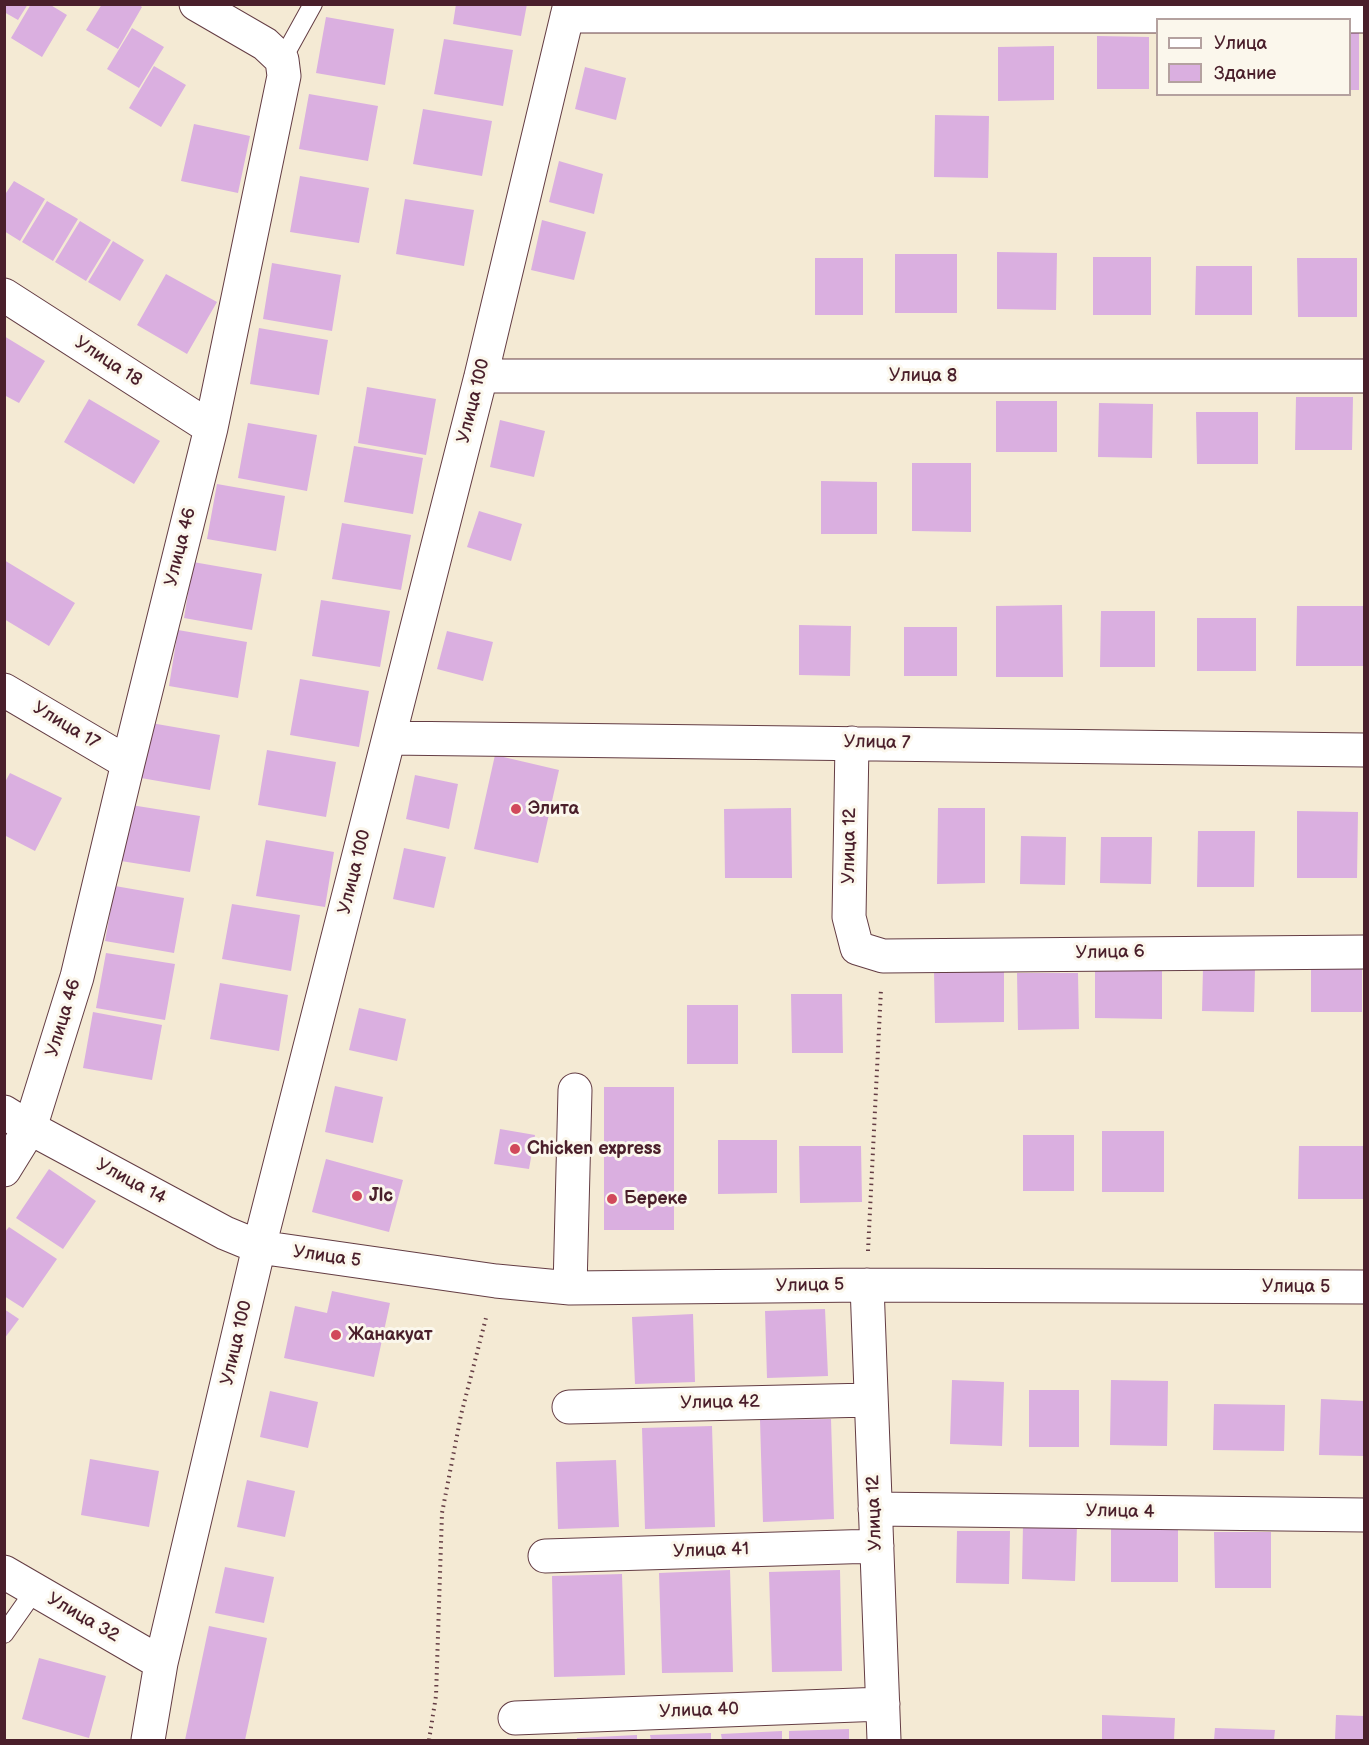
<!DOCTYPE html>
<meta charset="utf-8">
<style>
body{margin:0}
#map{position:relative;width:1369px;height:1745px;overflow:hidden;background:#f4ead4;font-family:"Balsamiq Sans",sans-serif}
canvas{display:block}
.frame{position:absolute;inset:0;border:6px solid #4a1f2b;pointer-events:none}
.legend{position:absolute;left:1156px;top:18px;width:195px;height:78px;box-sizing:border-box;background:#fbf7ec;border:2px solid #b4a19f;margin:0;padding:8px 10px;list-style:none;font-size:18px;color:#4a1f2b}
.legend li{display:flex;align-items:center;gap:12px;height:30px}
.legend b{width:30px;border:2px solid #b4a19f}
</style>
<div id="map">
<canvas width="1369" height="1745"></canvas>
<div class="frame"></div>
<ul class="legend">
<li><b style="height:8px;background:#fff"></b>Улица</li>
<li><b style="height:16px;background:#daafe0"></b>Здание</li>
</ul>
</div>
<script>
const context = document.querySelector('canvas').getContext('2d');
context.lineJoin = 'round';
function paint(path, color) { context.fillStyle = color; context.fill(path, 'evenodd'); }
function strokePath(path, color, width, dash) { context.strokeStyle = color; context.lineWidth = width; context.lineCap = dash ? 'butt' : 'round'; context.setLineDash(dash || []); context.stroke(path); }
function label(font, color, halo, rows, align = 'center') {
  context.font = font + ' "Balsamiq Sans",sans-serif'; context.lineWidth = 6; context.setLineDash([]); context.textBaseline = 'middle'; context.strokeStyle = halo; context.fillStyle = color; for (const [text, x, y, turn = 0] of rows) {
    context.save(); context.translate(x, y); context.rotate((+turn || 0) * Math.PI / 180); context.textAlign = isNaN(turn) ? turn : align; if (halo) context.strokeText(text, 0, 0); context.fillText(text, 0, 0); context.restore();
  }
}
paint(new Path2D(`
 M4,4H28L18,20L4,12Z
 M31,4H49L67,15L42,57L11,38Z
 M102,4H138L142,7L118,49L86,30Z
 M456,4H527L521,36L453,24Z
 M326,17L394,29L385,85L316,73Z
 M132,28L164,47L139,88L107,69Z
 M1350,31H1359V90H1350Z
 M1097,36L1149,37V89H1097Z
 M444,39L513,50L503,106L434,94Z
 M1054,46V100L998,101V47Z
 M154,66L186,85L161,127L129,108Z
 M585,67L626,78L616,120L575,109Z
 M309,94L378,106L368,161L299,149Z
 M423,109L492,121L482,176L413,164Z
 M935,115L989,116L988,178L934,177Z
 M194,124L250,136L238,193L181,181Z
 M559,161L603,174L594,214L549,202Z
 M300,176L369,188L359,243L290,232Z
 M14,181L45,199L20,241L4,231V196Z
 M405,199L474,210L464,266L396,254Z
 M47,201L78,219L53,261L22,242Z
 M542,220L586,232L574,280L531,270Z
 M80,221L111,240L86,281L55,262Z
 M113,241L144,260L120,301L88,282Z
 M997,252L1057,253L1056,310L997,309Z
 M895,254H957V313H895Z
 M1093,257H1151V315H1093Z
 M815,258H863V315H815Z
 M1297,258H1357V317H1298Z
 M272,263L341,275L332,331L263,319Z
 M1196,266H1252V315H1195Z
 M166,274L217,302L187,354L137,325Z
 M259,328L328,340L319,395L250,384Z
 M4,336L45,361L19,403L4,395Z
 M367,387L436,399L426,455L358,443Z
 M1296,397H1353L1352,450H1295Z
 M89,399L160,441L134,484L64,442Z
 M996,401H1057V452H996Z
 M1099,403L1153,404L1152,458L1098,457Z
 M1196,412H1258V464H1197Z
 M500,420L545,431L534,477L490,467Z
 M248,423L317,435L307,491L238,478Z
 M354,446L423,458L413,514L344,502Z
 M912,463H971V532L912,531Z
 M821,481L877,482V534H821Z
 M217,484L285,496L276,551L207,539Z
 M479,511L522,524L511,561L467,547Z
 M342,523L411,535L401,590L332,579Z
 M4,560L75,603L49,646L4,619Z
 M193,562L262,574L252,630L184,618Z
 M321,600L390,611L380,667L312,656Z
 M1062,605L1063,677H996V606Z
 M1297,606H1363V666H1296Z
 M1101,611H1155V667H1100Z
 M1197,618H1256V671H1197Z
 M799,625L851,626L850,676L799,675Z
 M904,627H957V676H904Z
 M178,630L247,642L238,698L169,686Z
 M447,631L493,642L483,681L437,669Z
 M300,679L369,691L359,747L290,735Z
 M151,723L220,735L210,790L141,778Z
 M267,750L336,762L326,817L258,805Z
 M495,755L559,770L538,863L474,849Z
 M10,773L62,798L35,851L4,835V784Z
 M415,775L458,784L449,829L406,819Z
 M131,805L200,816L190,872L121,861Z
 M791,808L792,878H725L724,809Z
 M938,808H985V883L937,884Z
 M1297,811L1358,812L1357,878H1297Z
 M1198,831H1255L1254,887H1197Z
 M1021,836L1066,837L1065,885L1020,884Z
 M1101,837H1152L1151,884L1100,883Z
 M266,840L334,852L325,907L256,896Z
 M404,848L446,857L434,908L393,899Z
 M115,886L184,898L174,953L105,941Z
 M232,904L300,915L291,971L222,959Z
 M106,953L175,964L165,1020L96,1008Z
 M1311,965H1362V1012H1311Z
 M1095,968L1162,969V1019L1095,1018Z
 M1203,968L1255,969L1254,1012L1202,1011Z
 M1004,970V1022L935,1023L934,971Z
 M1017,973H1078L1079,1029L1018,1030Z
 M220,983L288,995L279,1051L210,1039Z
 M791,994H842L843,1053H792Z
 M687,1005H738V1064H687Z
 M359,1008L406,1019L397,1061L349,1050Z
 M93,1012L162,1025L152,1080L83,1068Z
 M335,1086L383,1097L373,1143L325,1132Z
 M604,1087H674V1230H604Z
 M500,1129L535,1135L529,1169L494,1164Z
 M1102,1131H1164V1192H1102Z
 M1023,1135H1074V1191H1023Z
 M718,1140H777V1193L718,1194Z
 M799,1146H861L862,1202L800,1203Z
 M1299,1146H1363V1199H1298Z
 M326,1159L403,1180L389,1232L312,1212Z
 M49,1169L96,1201L63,1249L16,1218Z
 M9,1227L57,1259L23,1308L4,1296V1233Z
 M332,1291L390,1303L374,1377L284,1358L295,1306L327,1313Z
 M4,1309L19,1319L4,1339Z
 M825,1309L828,1376L767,1378L765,1311Z
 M693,1314L695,1382L635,1384L632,1317Z
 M952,1380L1004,1382L1002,1446L950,1444Z
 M1111,1380L1168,1381L1167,1446L1110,1445Z
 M1029,1390H1079V1447H1029Z
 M270,1391L318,1402L308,1448L260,1437Z
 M1321,1399L1364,1401V1456L1319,1455Z
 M1214,1404L1285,1405L1284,1451L1213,1450Z
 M831,1419L834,1519L763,1522L760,1420Z
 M712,1426L715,1527L645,1529L642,1428Z
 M90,1459L159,1471L149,1527L81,1515Z
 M616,1460L619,1527L558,1529L556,1462Z
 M247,1480L295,1491L285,1537L237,1527Z
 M1023,1524L1077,1526L1075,1581L1022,1579Z
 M1111,1529H1178V1582H1111Z
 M957,1531H1010L1009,1584L956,1583Z
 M1214,1532H1271V1588H1215Z
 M225,1567L274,1577L264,1623L215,1613Z
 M730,1570L733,1672L662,1673L659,1573Z
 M840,1570L842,1671L772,1672L769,1572Z
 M622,1574L625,1675L554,1677L552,1576Z
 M209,1626L267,1638L245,1740H185Z
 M39,1658L106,1676L89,1738L22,1719Z
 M1102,1715L1175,1718L1174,1740H1102Z
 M1336,1715L1364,1716V1740H1335Z
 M1215,1728L1275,1730L1274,1740H1214Z
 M849,1729V1740H789V1731Z
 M782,1731V1740H722L721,1734Z
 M711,1733V1740H651L650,1735Z
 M637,1735V1740H577V1738Z`), '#daafe0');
const service = new Path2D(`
 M282,60L313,4
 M4,1634L35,1590`);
const minor = new Path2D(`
 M567,16H1364
 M4,295L211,428
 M481,376H1364
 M4,690L128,763
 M389,738L1364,750
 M852,743L849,917L857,948L883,956L1364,952
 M4,1112L30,1128L225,1233L259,1247L496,1281L570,1288L867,1285L1364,1287
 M4,1170L30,1128L77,977L128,763L211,428L284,76L282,60L265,44L196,4
 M867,1285L884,1740
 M570,1288L575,1090
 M569,1407L870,1400
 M875,1509L1364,1515
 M545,1556L877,1546
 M4,1572L161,1663
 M515,1718L883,1704
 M148,1740L161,1663L259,1247L481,376L570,4`);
strokePath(service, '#643d44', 20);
strokePath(minor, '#643d44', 35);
strokePath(new Path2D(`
 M868,1251L881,989
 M429,1740L436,1696L442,1513L461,1415L487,1314`), '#643d44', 4, [1.5, 4.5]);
strokePath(service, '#fff', 18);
strokePath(minor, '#fff', 33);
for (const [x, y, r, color] of [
 [516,809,6,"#d1495b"],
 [515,1149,6,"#d1495b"],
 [357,1196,6,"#d1495b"],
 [612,1199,6,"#d1495b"],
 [336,1335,6,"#d1495b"]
]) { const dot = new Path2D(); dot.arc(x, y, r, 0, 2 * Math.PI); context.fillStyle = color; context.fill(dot); strokePath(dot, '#fbf7ec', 2); }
label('18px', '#4a1f2b', '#fbf7ec', [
 ["Улица 18",108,362,33],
 ["Улица 8",923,376],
 ["Улица 100",474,401,-76],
 ["Улица 46",181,547,-76],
 ["Улица 17",66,726,31],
 ["Улица 7",877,743,1],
 ["Улица 12",850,846,-89],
 ["Улица 100",355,872,-76],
 ["Улица 6",1110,953,-1],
 ["Улица 46",64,1018,-73],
 ["Улица 14",131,1182,28],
 ["Улица 5",327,1257,8],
 ["Улица 5",810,1286,-1],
 ["Улица 5",1296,1287],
 ["Улица 100",237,1343,-77],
 ["Улица 42",720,1403,-1],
 ["Улица 4",1120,1512,1],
 ["Улица 12",875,1513,-92],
 ["Улица 41",711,1551,-2],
 ["Улица 32",83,1618,30],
 ["Улица 40",699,1711,-2]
]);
label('bold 18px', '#4a1f2b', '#fbf7ec', [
 ["Элита",528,809],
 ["Chicken express",527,1149],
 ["Jlc",369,1196],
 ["Береке",624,1199],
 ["Жанакуат",348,1335]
], 'left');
</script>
